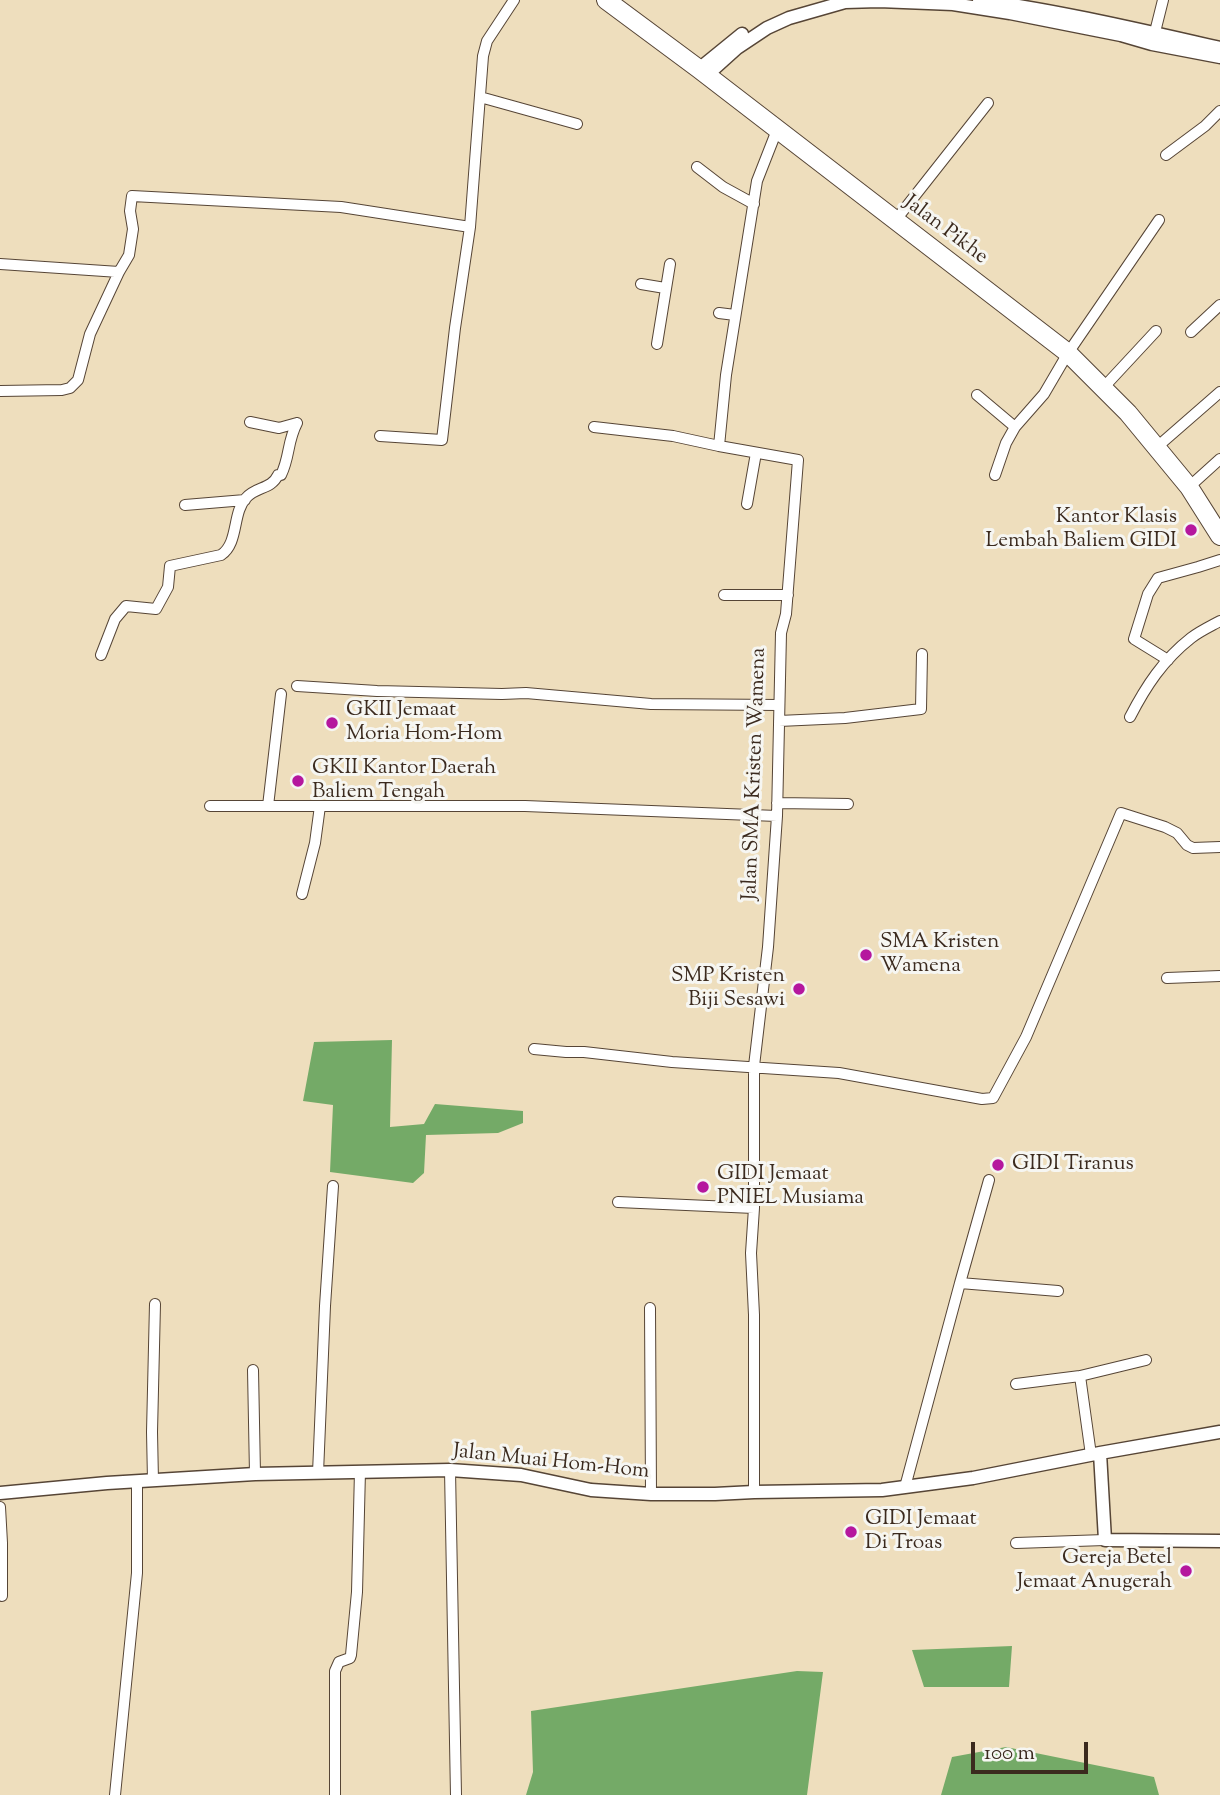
<!DOCTYPE html>
<style>
body{margin:0}
#map{position:relative;width:1220px;height:1795px;overflow:hidden;background:#eedebd;font-family:"Sorts Mill Goudy",serif}
canvas{display:block}
.scale{position:absolute;left:971px;top:1742px;width:117px;height:32px;box-sizing:border-box;border:4px solid #3b2a1e;border-top:0;padding-left:9px;font-size:21px;line-height:24px;white-space:nowrap;color:#3b2a1e;-webkit-text-stroke:5px #f6f6f2;paint-order:stroke}
</style>
<div id="map">
<canvas width="1220" height="1795"></canvas>
<div class="scale">100 m</div>
</div>
<script>
const context = document.querySelector('canvas').getContext('2d');
context.lineJoin = 'round';
function paint(path, color) { context.fillStyle = color; context.fill(path, 'evenodd'); }
function strokePath(path, color, width, dash) { context.strokeStyle = color; context.lineWidth = width; context.lineCap = dash ? 'butt' : 'round'; context.setLineDash(dash || []); context.stroke(path); }
function label(font, color, halo, rows, align = 'center') {
  context.font = font + ' "Sorts Mill Goudy",serif'; context.lineWidth = 6; context.setLineDash([]); context.textBaseline = 'middle'; context.strokeStyle = halo; context.fillStyle = color; for (const [text, x, y, turn = 0] of rows) {
    context.save(); context.translate(x, y); context.rotate((+turn || 0) * Math.PI / 180); context.textAlign = isNaN(turn) ? turn : align; if (halo) context.strokeText(text, 0, 0); context.fillText(text, 0, 0); context.restore();
  }
}
paint(new Path2D(`
 M392,1040L390,1127L424,1124L435,1104L523,1111V1123L498,1133L426,1135L424,1173L413,1183L330,1172L333,1105L303,1101L314,1042Z
 M1012,1646L1009,1687H924L912,1650Z
 M797,1671L823,1672L807,1795H526L533,1772L531,1711Z
 M1006,1747L1154,1777L1159,1795H941L952,1757Z`), '#74aa67');
const street = new Path2D(`
 M1155,32L1163,0
 M480,97L577,124
 M1166,155L1205,126L1220,111
 M697,167L723,187L754,204
 M895,221L988,103
 M0,264L119,272
 M641,284L665,288
 M719,313L735,315
 M1191,332L1220,305
 M657,344L670,264
 M1104,387L1156,331
 M0,391L62,390L70,388L78,380L90,334L119,272L129,255L133,229L130,211L132,196L341,207L470,227
 M977,395L1015,427
 M250,422L279,428L297,423
 M594,427L673,436L719,446
 M380,436L442,440L455,328L470,227L483,56L487,41L514,0
 M1157,447L1220,392
 M995,475L1006,443L1015,427L1044,394L1068,353L1159,220
 M1189,487L1220,459
 M747,504L756,453
 M185,505L245,500
 M724,595H788
 M101,655L115,619L126,606L156,609L168,587L170,566L221,555C239,543 232,513 246,498C256,486 271,490 278,475H281C290,457 287,442 297,423
 M1168,660L1134,639L1148,594L1158,578L1198,567L1220,560
 M297,686L377,691L502,694L526,693L651,704L779,705
 M1130,717C1146,686 1163,660 1191,638C1200,631 1211,626 1220,621
 M779,721L845,718L921,709L922,654
 M777,803L848,804
 M210,806H525L777,816
 M268,806L281,694
 M302,894L315,843L320,806
 M1167,978L1220,976
 M534,1049L566,1052H584L672,1062L839,1073L982,1099L993,1098L1026,1037L1121,813L1165,827L1177,833L1187,845L1193,848L1220,847
 M618,1202L754,1208
 M960,1283L989,1180
 M650,1308L651,1494
 M253,1370L255,1474
 M1080,1376L1091,1455
 M1016,1384L1080,1376L1146,1360
 M450,1470L456,1795
 M318,1473L325,1306L333,1186
 M153,1481L152,1432L155,1304
 M905,1487L960,1283L1058,1291
 M754,1492V1315L751,1253L754,1208V1066L768,947L777,816L781,633L786,614L798,460L719,446L726,375L757,181L777,130
 M0,1507L2,1543V1596
 M1016,1543L1105,1540
 M115,1795L137,1573V1482
 M335,1795V1671L339,1662L350,1658L351,1655L357,1592L360,1471`);
const secondary = new Path2D(`
 M979,0C1060,11 1140,30 1220,48
 M699,69L742,34
 M707,75L737,48L767,28L789,18L845,2L879,1L953,4L1010,13L1121,35L1152,44L1220,57
 M1100,1453L1105,1540L1220,1541
 M0,1493L107,1483L255,1474L450,1470L521,1475L591,1490L651,1494H715L754,1492L882,1490L973,1478L1100,1453L1220,1432`);
const highway = new Path2D(`
 M606,0L699,69L1068,353L1128,413L1189,487L1220,536`);
strokePath(street, '#564536', 12);
strokePath(secondary, '#564536', 15);
strokePath(highway, '#564536', 20);
strokePath(street, '#fff', 10);
strokePath(secondary, '#fff', 12);
strokePath(highway, '#fff', 18);
for (const [x, y, r, color] of [
 [1191,530,7,"#b5179e"],
 [332,723,7,"#b5179e"],
 [298,781,7,"#b5179e"],
 [866,955,7,"#b5179e"],
 [799,989,7,"#b5179e"],
 [998,1165,7,"#b5179e"],
 [703,1187,7,"#b5179e"],
 [851,1532,7,"#b5179e"],
 [1186,1571,7,"#b5179e"]
]) { const dot = new Path2D(); dot.arc(x, y, r, 0, 2 * Math.PI); context.fillStyle = color; context.fill(dot); strokePath(dot, '#f6f6f2', 2.5); }
label('21px', '#3b2a1e', '#f6f6f2', [
 ["Jalan Pikhe",945,231,37],
 ["Jalan SMA Kristen Wamena",756,774,-88],
 ["Jalan Muai Hom-Hom",551,1463,6]
]);
label('21px', '#3b2a1e', '#f6f6f2', [
 ["Kantor Klasis",1177,518,"right"],
 ["Lembah Baliem GIDI",1177,542,"right"],
 ["GKII Jemaat",346,711],
 ["Moria Hom-Hom",346,735],
 ["GKII Kantor Daerah",312,769],
 ["Baliem Tengah",312,793],
 ["SMA Kristen",880,943],
 ["Wamena",880,967],
 ["SMP Kristen",785,977,"right"],
 ["Biji Sesawi",785,1001,"right"],
 ["GIDI Tiranus",1012,1165],
 ["GIDI Jemaat",717,1175],
 ["PNIEL Musiama",717,1199],
 ["GIDI Jemaat",865,1520],
 ["Di Troas",865,1544],
 ["Gereja Betel",1172,1559,"right"],
 ["Jemaat Anugerah",1172,1583,"right"]
], 'left');
</script>
